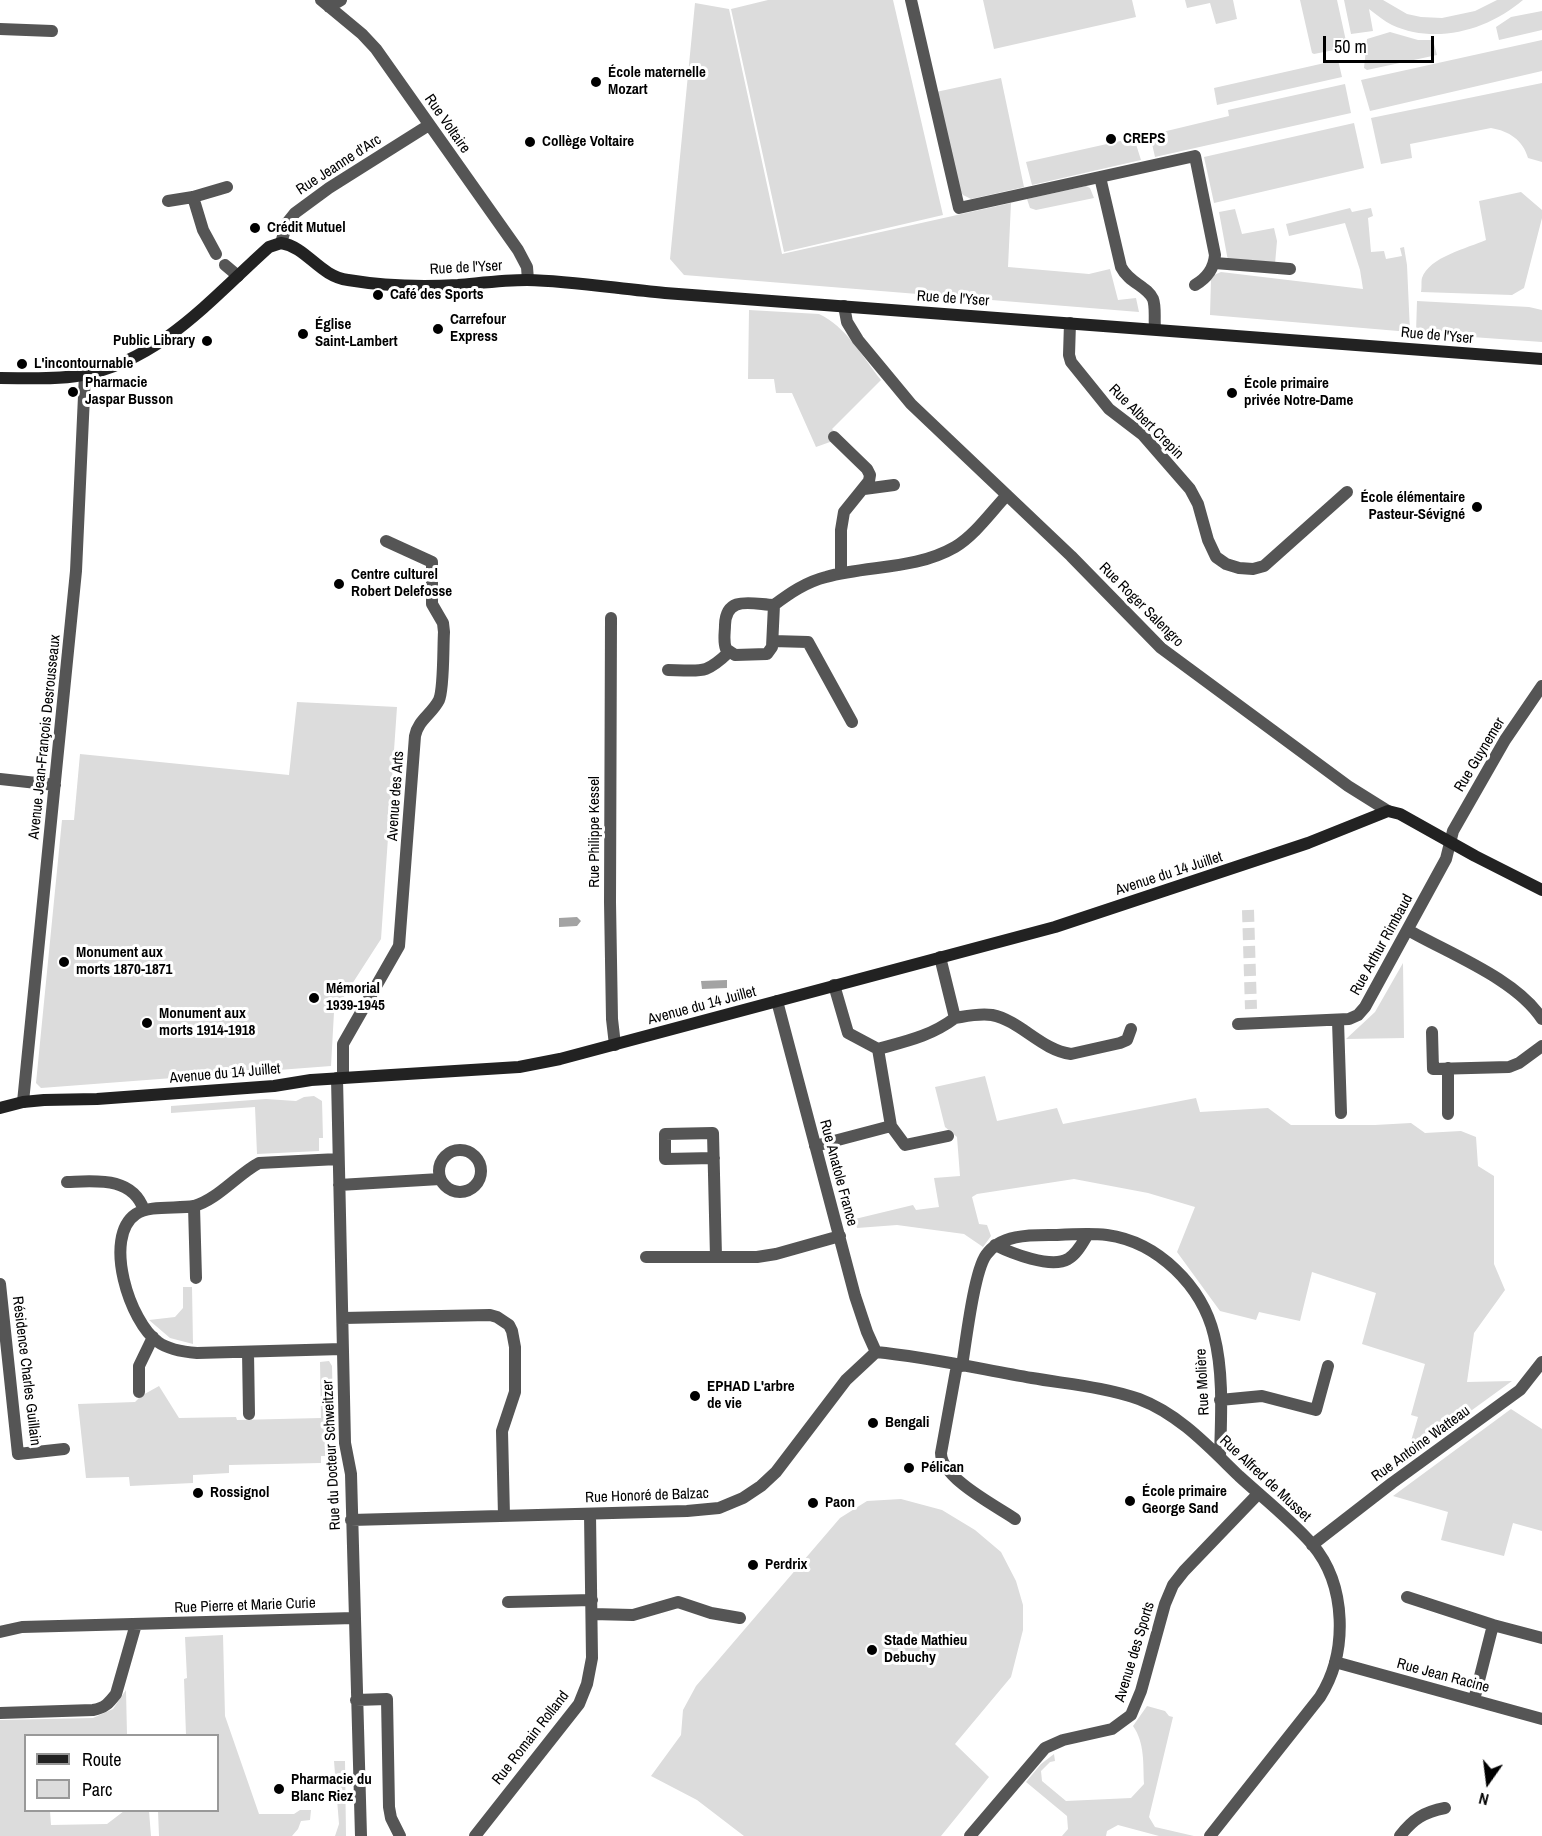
<!DOCTYPE html>
<meta charset="utf-8">
<style>
body{margin:0}
#map{position:relative;width:1542px;height:1836px;overflow:hidden;background:#fff;font-family:"Archivo Narrow",sans-serif}
canvas{display:block}
.legend{position:absolute;left:24px;top:1734px;width:195px;height:78px;box-sizing:border-box;background:#fff;border:2px solid #999;margin:0;padding:8px 10px;list-style:none;font-size:18px;color:#000}
.legend li{display:flex;align-items:center;gap:12px;height:30px}
.legend b{width:30px;border:2px solid #999}
.north{position:absolute;left:1458px;top:1752px;width:60px;height:60px;-webkit-text-stroke:4px #fff;paint-order:stroke;rotate:194deg;font-size:16px;font-weight:700;line-height:24px;text-align:center;color:#000}
.north::after{content:'';display:block;margin:auto;width:21px;height:27px;background:#000;clip-path:polygon(50% 0,100% 100%,50% 72%,0 100%)}
.scale{position:absolute;left:1323px;top:36px;width:111px;height:27px;box-sizing:border-box;border:3px solid #000;border-top:0;padding-left:8px;font-size:18px;line-height:21px;white-space:nowrap;color:#000;-webkit-text-stroke:4px #fff;paint-order:stroke}
</style>
<div id="map">
<canvas width="1542" height="1836"></canvas>
<ul class="legend">
<li><b style="height:8px;background:#222"></b>Route</li>
<li><b style="height:16px;background:#dcdcdc"></b>Parc</li>
</ul>
<div class="north">N</div>
<div class="scale">50 m</div>
</div>
<script>
const context = document.querySelector('canvas').getContext('2d');
context.lineJoin = 'round';
function paint(path, color) { context.fillStyle = color; context.fill(path, 'evenodd'); }
function strokePath(path, color, width, dash) { context.strokeStyle = color; context.lineWidth = width; context.lineCap = dash ? 'butt' : 'round'; context.setLineDash(dash || []); context.stroke(path); }
function label(font, color, halo, rows, align = 'center') {
  context.font = font + ' "Archivo Narrow",sans-serif'; context.lineWidth = 6; context.setLineDash([]); context.textBaseline = 'middle'; context.strokeStyle = halo; context.fillStyle = color; for (const [text, x, y, turn = 0] of rows) {
    context.save(); context.translate(x, y); context.rotate((+turn || 0) * Math.PI / 180); context.textAlign = isNaN(turn) ? turn : align; if (halo) context.strokeText(text, 0, 0); context.fillText(text, 0, 0); context.restore();
  }
}
paint(new Path2D(`
 M768,0H893L943,215L784,252L731,9Z
 M983,0H1132L1136,17L994,49Z
 M1185,0H1233L1237,19L1216,24L1210,3L1187,8Z
 M1300,0H1337L1346,41L1344,51L1334,50L1314,54L1312,53Z
 M1344,0H1383L1407,14L1421,17L1442,18L1475,11L1497,0H1523C1488,30 1436,45 1392,25C1384,21 1377,15 1369,9L1373,31L1351,34Z
 M695,3L729,9L782,254L1011,203L1008,267L1089,274L1110,269L1118,300L1136,298L1139,312L684,275L670,259Z
 M1542,11V30L1499,40L1496,27L1511,17Z
 M1390,32L1418,40H1433L1437,55L1367,70L1364,68L1367,39Z
 M1542,40V71L1370,111L1361,80Z
 M1338,60L1342,77L1217,105L1214,88Z
 M1001,78L1024,187L971,199L963,195L958,188L936,92Z
 M1542,83V162L1528,158C1523,140 1509,131 1491,128L1410,144L1412,158L1381,164L1371,118Z
 M1345,84L1351,113L1155,157L1150,135L1229,116L1228,110Z
 M1354,123L1364,168L1214,203L1204,157Z
 M1134,138L1141,160L1032,185L1026,162Z
 M1086,186L1090,188L1094,198L1036,210L1030,208L1027,199Z
 M1521,192L1542,210V218L1524,288L1512,295L1421,292C1422,288 1421,281 1422,278C1429,257 1468,248 1486,240L1479,201Z
 M1350,208L1352,212L1371,208L1373,216L1368,218L1371,252L1384,251L1386,259L1402,256L1400,248L1404,247L1407,265L1410,332L1210,315L1211,280L1214,275L1221,272L1363,289L1360,270L1345,223L1289,236L1286,224Z
 M1235,209L1242,234L1274,228L1277,241L1275,264L1228,261L1219,212Z
 M1417,301L1529,307L1542,310V342L1416,333Z
 M749,310L819,314C846,326 863,358 881,380L832,429L836,433L830,442L816,447L792,393H776L774,379H748Z
 M297,702L397,707L381,939L334,1012L331,1066L41,1088L36,1083L62,820H74L80,754L289,775Z
 M1403,963L1404,1038L1346,1039L1375,1012Z
 M985,1076L997,1121L1057,1108L1063,1124L1196,1098L1200,1112L1268,1108L1291,1125H1375L1411,1123L1425,1133L1461,1131L1476,1137L1478,1166L1494,1176V1264L1505,1290L1474,1333L1467,1382L1512,1381L1406,1458L1418,1417L1411,1415L1425,1364L1362,1344L1376,1293L1312,1272L1300,1321L1259,1312L1256,1320L1220,1311L1177,1252L1195,1207L1148,1193L1074,1179L977,1194L972,1197L979,1224L987,1225L991,1236L983,1247L964,1234L897,1225L857,1228L855,1219L913,1205L916,1210L939,1207L934,1178L960,1176L957,1137L945,1127L935,1087Z
 M314,1096L322,1101L323,1138H319V1151L257,1154L255,1107L171,1113V1106L266,1099L296,1101L304,1097Z
 M183,1287H192L193,1344L170,1338L149,1320L175,1317L183,1308Z
 M329,1361L332,1366L334,1456H321V1463L229,1465V1473L193,1475V1483L130,1486L129,1477L86,1478L78,1404L135,1402L141,1396L159,1386L179,1418L236,1417L237,1420L321,1418L320,1362Z
 M1511,1409L1542,1429V1531L1513,1523L1504,1556L1441,1540L1448,1512L1393,1496Z
 M901,1499L942,1510L975,1530L1001,1552L1016,1581L1023,1605V1630L1011,1677L955,1744L989,1777L941,1836H744L697,1800L651,1776L681,1735L683,1710L696,1686L840,1518L867,1501Z
 M223,1635L225,1716L259,1814H294L300,1810H311L310,1820L301,1821L298,1829L292,1836H159L158,1811L218,1810V1736L186,1735L184,1679L187,1678L185,1637Z
 M126,1690L127,1735L26,1736V1810L50,1811L51,1825L107,1824L124,1811H149L151,1836H0V1720L93,1718L113,1709Z
 M1147,1706L1165,1711L1169,1716L1173,1717L1149,1817L1155,1827L1194,1836H1159L1118,1825L1107,1831L1106,1836H1062L1068,1829L1067,1816L1026,1782L1041,1764L1054,1754L1055,1761L1050,1762L1041,1771L1042,1781L1066,1801L1131,1798L1144,1784C1143,1764 1145,1743 1133,1726Z
 M334,1761H345L346,1836H335L339,1824Z`), '#dcdcdc');
paint(new Path2D(`
 M577,917L581,921L577,926L559,927V918Z
 M727,980V988L702,989L701,981Z`), '#a3a3a3');
strokePath(new Path2D(`
 M1248,910L1251,1009`), '#d9d9d9', 12, [12, 6]);
strokePath(new Path2D(`
 M321,0L362,34L376,49L518,250L527,267L528,280
 M911,0L959,208L1195,156L1215,255C1214,269 1207,278 1195,285
 M329,7L341,0
 M0,29L52,31
 M1100,177L1121,267C1129,283 1147,286 1153,299C1156,307 1154,320 1155,329
 M193,197L203,230L216,254
 M168,201L193,197L227,187
 M281,243L287,223L295,213L329,188L429,125
 M1215,263L1290,269
 M225,265L238,276
 M844,306L847,322L858,340L911,404L1071,556L1161,648L1348,786L1388,811
 M1070,323L1069,355L1071,362L1109,409L1143,435L1190,489L1198,504L1208,540L1216,557L1226,564L1239,568L1253,569L1264,566L1347,492
 M834,437L867,469L870,475L869,481L844,512L841,530V573
 M864,489L894,485
 M774,605C751,604 726,595 725,625C725,633 723,641 726,649L735,655L767,654L772,647L774,605C790,593 806,582 826,577C869,565 915,570 955,547C975,535 991,512 1007,495
 M611,618L610,902L612,1019L615,1045
 M773,641L808,642L852,722
 M668,670C701,670 704,676 729,652
 M0,779L55,785
 M1408,930C1450,954 1516,979 1542,1019
 M834,985L848,1033L878,1049
 M777,1001L855,1296L867,1332L876,1352
 M955,1018C967,1016 979,1013 992,1015C1021,1021 1041,1050 1071,1054L1120,1043L1127,1040L1131,1029
 M1338,1021L1341,1113
 M1238,1024L1349,1019L1358,1015L1365,1007L1446,859L1453,831L1505,740L1542,686
 M1432,1032L1433,1069L1509,1067L1519,1063L1542,1046
 M1448,1068V1114
 M337,1078L345,1443L351,1474L361,1836
 M343,1078V1044L399,946L415,736C418,720 432,714 439,700C444,689 443,647 444,632L443,623L432,604V562L386,541
 M23,1102L76,571L85,374
 M891,1126L905,1145L948,1136
 M815,1146L891,1126L878,1049C907,1041 931,1036 955,1018L940,957
 M439 1171a21 21 0 1 1 42 0a21 21 0 1 1-42 0Z
 M714,1158L665,1159V1134L713,1133L716,1257
 M338,1159L259,1163C238,1174 217,1200 194,1206C178,1209 149,1205 136,1214C102,1237 130,1323 158,1342C169,1350 184,1352 197,1353L342,1349
 M67,1182C96,1181 132,1176 144,1210
 M339,1185L440,1179
 M194,1206L196,1278
 M995,1245C1011,1253 1051,1269 1068,1259C1077,1254 1083,1242 1088,1234
 M646,1257H757L776,1254L840,1236
 M0,1284L18,1454L64,1449
 M343,1318L490,1315L497,1317L509,1325L512,1331L515,1347V1392L502,1431L504,1516
 M248,1352L249,1414
 M876,1352C928,1357 980,1369 1032,1378C1067,1384 1105,1387 1139,1399C1179,1414 1209,1447 1239,1476C1263,1498 1290,1519 1312,1544C1347,1585 1348,1653 1320,1697L1210,1836
 M957,1365L941,1453C941,1478 996,1506 1015,1519
 M962,1366C966,1341 974,1272 986,1255C1001,1233 1034,1235 1057,1235C1074,1234 1091,1233 1107,1235C1158,1242 1202,1286 1214,1335C1224,1374 1221,1418 1220,1457
 M139,1392V1366L153,1337
 M1220,1400L1262,1396L1316,1410L1328,1366
 M351,1520L687,1511L719,1508L743,1498L761,1486L776,1472L846,1380L876,1352
 M1312,1545L1392,1483L1520,1390L1542,1362
 M1407,1597L1493,1625L1542,1638
 M508,1602L592,1600
 M592,1614L633,1615L678,1602L711,1613L740,1618
 M0,1632L22,1627L354,1618
 M1335,1662L1542,1719
 M356,1700L387,1699L389,1807L391,1818L400,1836
 M1474,1700L1493,1625
 M0,1713L93,1710C105,1708 109,1703 116,1694L136,1624
 M475,1836L579,1704L587,1684L592,1658L590,1514
 M970,1836L1045,1748L1063,1740L1112,1729L1131,1715L1141,1691L1165,1604L1173,1585L1184,1571L1258,1494
 M1400,1836C1413,1819 1424,1812 1445,1808`), '#555', 12);
strokePath(new Path2D(`
 M0,378C27,378 55,380 82,375C160,361 213,297 269,247L281,243C307,247 319,276 348,280C384,286 423,287 458,285C481,283 504,280 527,280C573,281 619,289 665,293L1542,359
 M0,1108L23,1102L44,1100L97,1099L274,1086L311,1080L519,1067L560,1059L1055,927L1308,843L1388,811L1400,814L1475,856L1542,890`), '#222', 12);
for (const [x, y, r, color] of [
 [596,82,6,"#000"],
 [1111,139,6,"#000"],
 [530,142,6,"#000"],
 [255,228,6,"#000"],
 [378,295,6,"#000"],
 [438,329,6,"#000"],
 [303,334,6,"#000"],
 [207,341,6,"#000"],
 [22,364,6,"#000"],
 [73,392,6,"#000"],
 [1232,393,6,"#000"],
 [1477,507,6,"#000"],
 [339,584,6,"#000"],
 [64,962,6,"#000"],
 [314,998,6,"#000"],
 [147,1023,6,"#000"],
 [695,1396,6,"#000"],
 [873,1423,6,"#000"],
 [909,1468,6,"#000"],
 [198,1493,6,"#000"],
 [1130,1501,6,"#000"],
 [813,1503,6,"#000"],
 [753,1565,6,"#000"],
 [872,1650,6,"#000"],
 [279,1789,6,"#000"]
]) { const dot = new Path2D(); dot.arc(x, y, r, 0, 2 * Math.PI); context.fillStyle = color; context.fill(dot); strokePath(dot, '#fff', 2); }
label('bold 15px', '#000', '#fff', [
 ["École maternelle",608,73],
 ["Mozart",608,90],
 ["CREPS",1123,139],
 ["Collège Voltaire",542,142],
 ["Crédit Mutuel",267,228],
 ["Café des Sports",390,295],
 ["Carrefour",450,320],
 ["Express",450,337],
 ["Église",315,325],
 ["Saint-Lambert",315,342],
 ["Public Library",195,341,"right"],
 ["L'incontournable",34,364],
 ["Pharmacie",85,383],
 ["Jaspar Busson",85,400],
 ["École primaire",1244,384],
 ["privée Notre-Dame",1244,401],
 ["École élémentaire",1465,498,"right"],
 ["Pasteur-Sévigné",1465,515,"right"],
 ["Centre culturel",351,575],
 ["Robert Delefosse",351,592],
 ["Monument aux",76,953],
 ["morts 1870-1871",76,970],
 ["Mémorial",326,989],
 ["1939-1945",326,1006],
 ["Monument aux",159,1014],
 ["morts 1914-1918",159,1031],
 ["EPHAD L'arbre",707,1387],
 ["de vie",707,1404],
 ["Bengali",885,1423],
 ["Pélican",921,1468],
 ["École primaire",1142,1492],
 ["George Sand",1142,1509],
 ["Rossignol",210,1493],
 ["Paon",825,1503],
 ["Perdrix",765,1565],
 ["Stade Mathieu",884,1641],
 ["Debuchy",884,1658],
 ["Pharmacie du",291,1780],
 ["Blanc Riez",291,1797]
], 'left');
label('15px', '#000', '#fff', [
 ["Rue Voltaire",447,124,55],
 ["Rue Jeanne d'Arc",339,165,-33],
 ["Rue de l'Yser",466,268,-3],
 ["Rue de l'Yser",953,299,4],
 ["Rue de l'Yser",1437,336,5],
 ["Rue Albert Crepin",1146,422,45],
 ["Rue Roger Salengro",1141,605,45],
 ["Avenue Jean-François Desrousseaux",45,737,-84],
 ["Rue Guynemer",1480,755,-59],
 ["Avenue des Arts",396,796,-86],
 ["Rue Philippe Kessel",595,832,-90],
 ["Avenue du 14 Juillet",1169,874,-18],
 ["Rue Arthur Rimbaud",1382,945,-61],
 ["Avenue du 14 Juillet",702,1006,-15],
 ["Avenue du 14 Juillet",225,1074,-5],
 ["Rue Anatole France",838,1173,75],
 ["Résidence Charles Guillain",26,1371,83],
 ["Rue Molière",1203,1382,-93],
 ["Rue Antoine Watteau",1421,1444,-36],
 ["Rue du Docteur Schweitzer",332,1455,-93],
 ["Rue Alfred de Musset",1265,1479,43],
 ["Rue Honoré de Balzac",647,1496,-2],
 ["Rue Pierre et Marie Curie",245,1606,-2],
 ["Avenue des Sports",1135,1652,-73],
 ["Rue Jean Racine",1443,1676,15],
 ["Rue Romain Rolland",531,1738,-52]
]);
</script>
